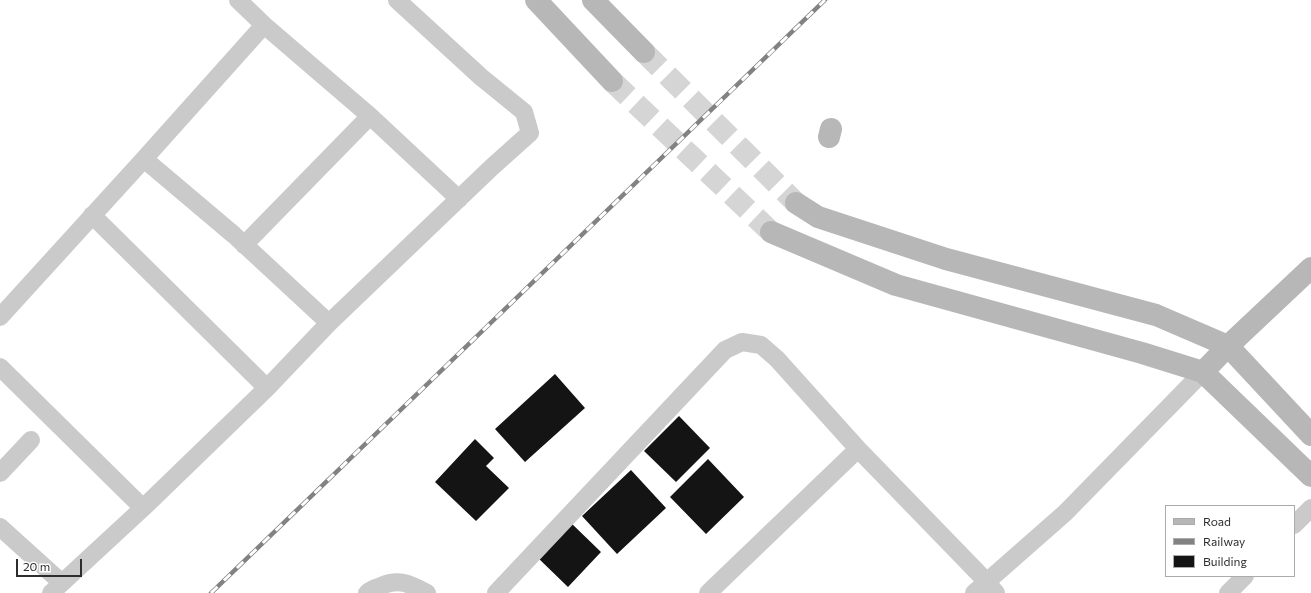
<!DOCTYPE html>
<style>
body{margin:0}
#map{position:relative;width:1311px;height:593px;overflow:hidden;background:#fff;font-family:Commissioner,sans-serif}
canvas{display:block}
.legend{position:absolute;left:1165px;top:505px;width:130px;height:72px;box-sizing:border-box;background:#fff;border:1px solid #ababab;margin:0;padding:5px 7px;list-style:none;font-size:12px;color:#2d2d2d}
.legend li{display:flex;align-items:center;gap:8px;height:20px}
.legend b{width:20px;border:1px solid #ababab}
.scale{position:absolute;left:16px;top:559px;width:66px;height:18px;box-sizing:border-box;border:2px solid #2d2d2d;border-top:0;padding-left:5px;font-size:12px;line-height:14px;white-space:nowrap;color:#2d2d2d;-webkit-text-stroke:3px #fff;paint-order:stroke}
</style>
<div id="map">
<canvas width="1311" height="593"></canvas>
<ul class="legend">
<li><b style="height:5px;background:#b7b7b7"></b>Road</li>
<li><b style="height:5px;background:#828282"></b>Railway</li>
<li><b style="height:11px;background:#141414"></b>Building</li>
</ul>
<div class="scale">20 m</div>
</div>
<script>
const context = document.querySelector('canvas').getContext('2d');
context.lineJoin = 'round';
function paint(path, color) { context.fillStyle = color; context.fill(path, 'evenodd'); }
function strokePath(path, color, width, dash) { context.strokeStyle = color; context.lineWidth = width; context.lineCap = dash ? 'butt' : 'round'; context.setLineDash(dash || []); context.stroke(path); }
paint(new Path2D(`
 M555,374L585,408L525,462L495,429Z
 M679,416L710,448L676,482L644,451Z
 M475,439L494,458L486,466L509,488L476,521L435,482Z
 M708,459L744,497L706,534L670,497Z
 M631,470L666,508L617,554L582,516Z
 M570,522L601,552L568,587L537,557Z`), '#141414');
strokePath(new Path2D(`
 M644,52L796,203
 M612,81L771,232`), '#d5d5d5', 22, [22, 11]);
strokePath(new Path2D(`
 M238,0L264,25L370,116L459,199
 M144,159L234,235L329,323
 M92,215L267,388
 M244,245L370,116
 M0,317L144,159L264,25
 M0,367L143,508
 M0,473L31,440
 M1294,525L1311,508
 M0,527L62,583
 M51,593L143,508L267,388L329,323L492,167L530,133L524,112L481,77L397,0
 M367,593C371,589 376,588 381,586C399,578 410,584 427,593
 M496,593L725,350L742,342L761,345L777,359L858,449L986,581L996,593
 M708,593L858,449
 M974,593L1065,513L1203,372
 M1228,593L1245,576`), '#cacaca', 18);
strokePath(new Path2D(`
 M536,0L612,81
 M593,0L644,52
 M829,137L831,129
 M796,203L818,217L946,259L1156,315L1228,346L1311,435
 M771,232L896,285L1142,353L1203,372L1311,476
 M1203,372L1228,346L1311,268`), '#b7b7b7', 22);
const rail = new Path2D(`
 M211,593L825,0`);
strokePath(rail, '#828282', 4.5);
strokePath(rail, '#fff', 3, [9]);
</script>
